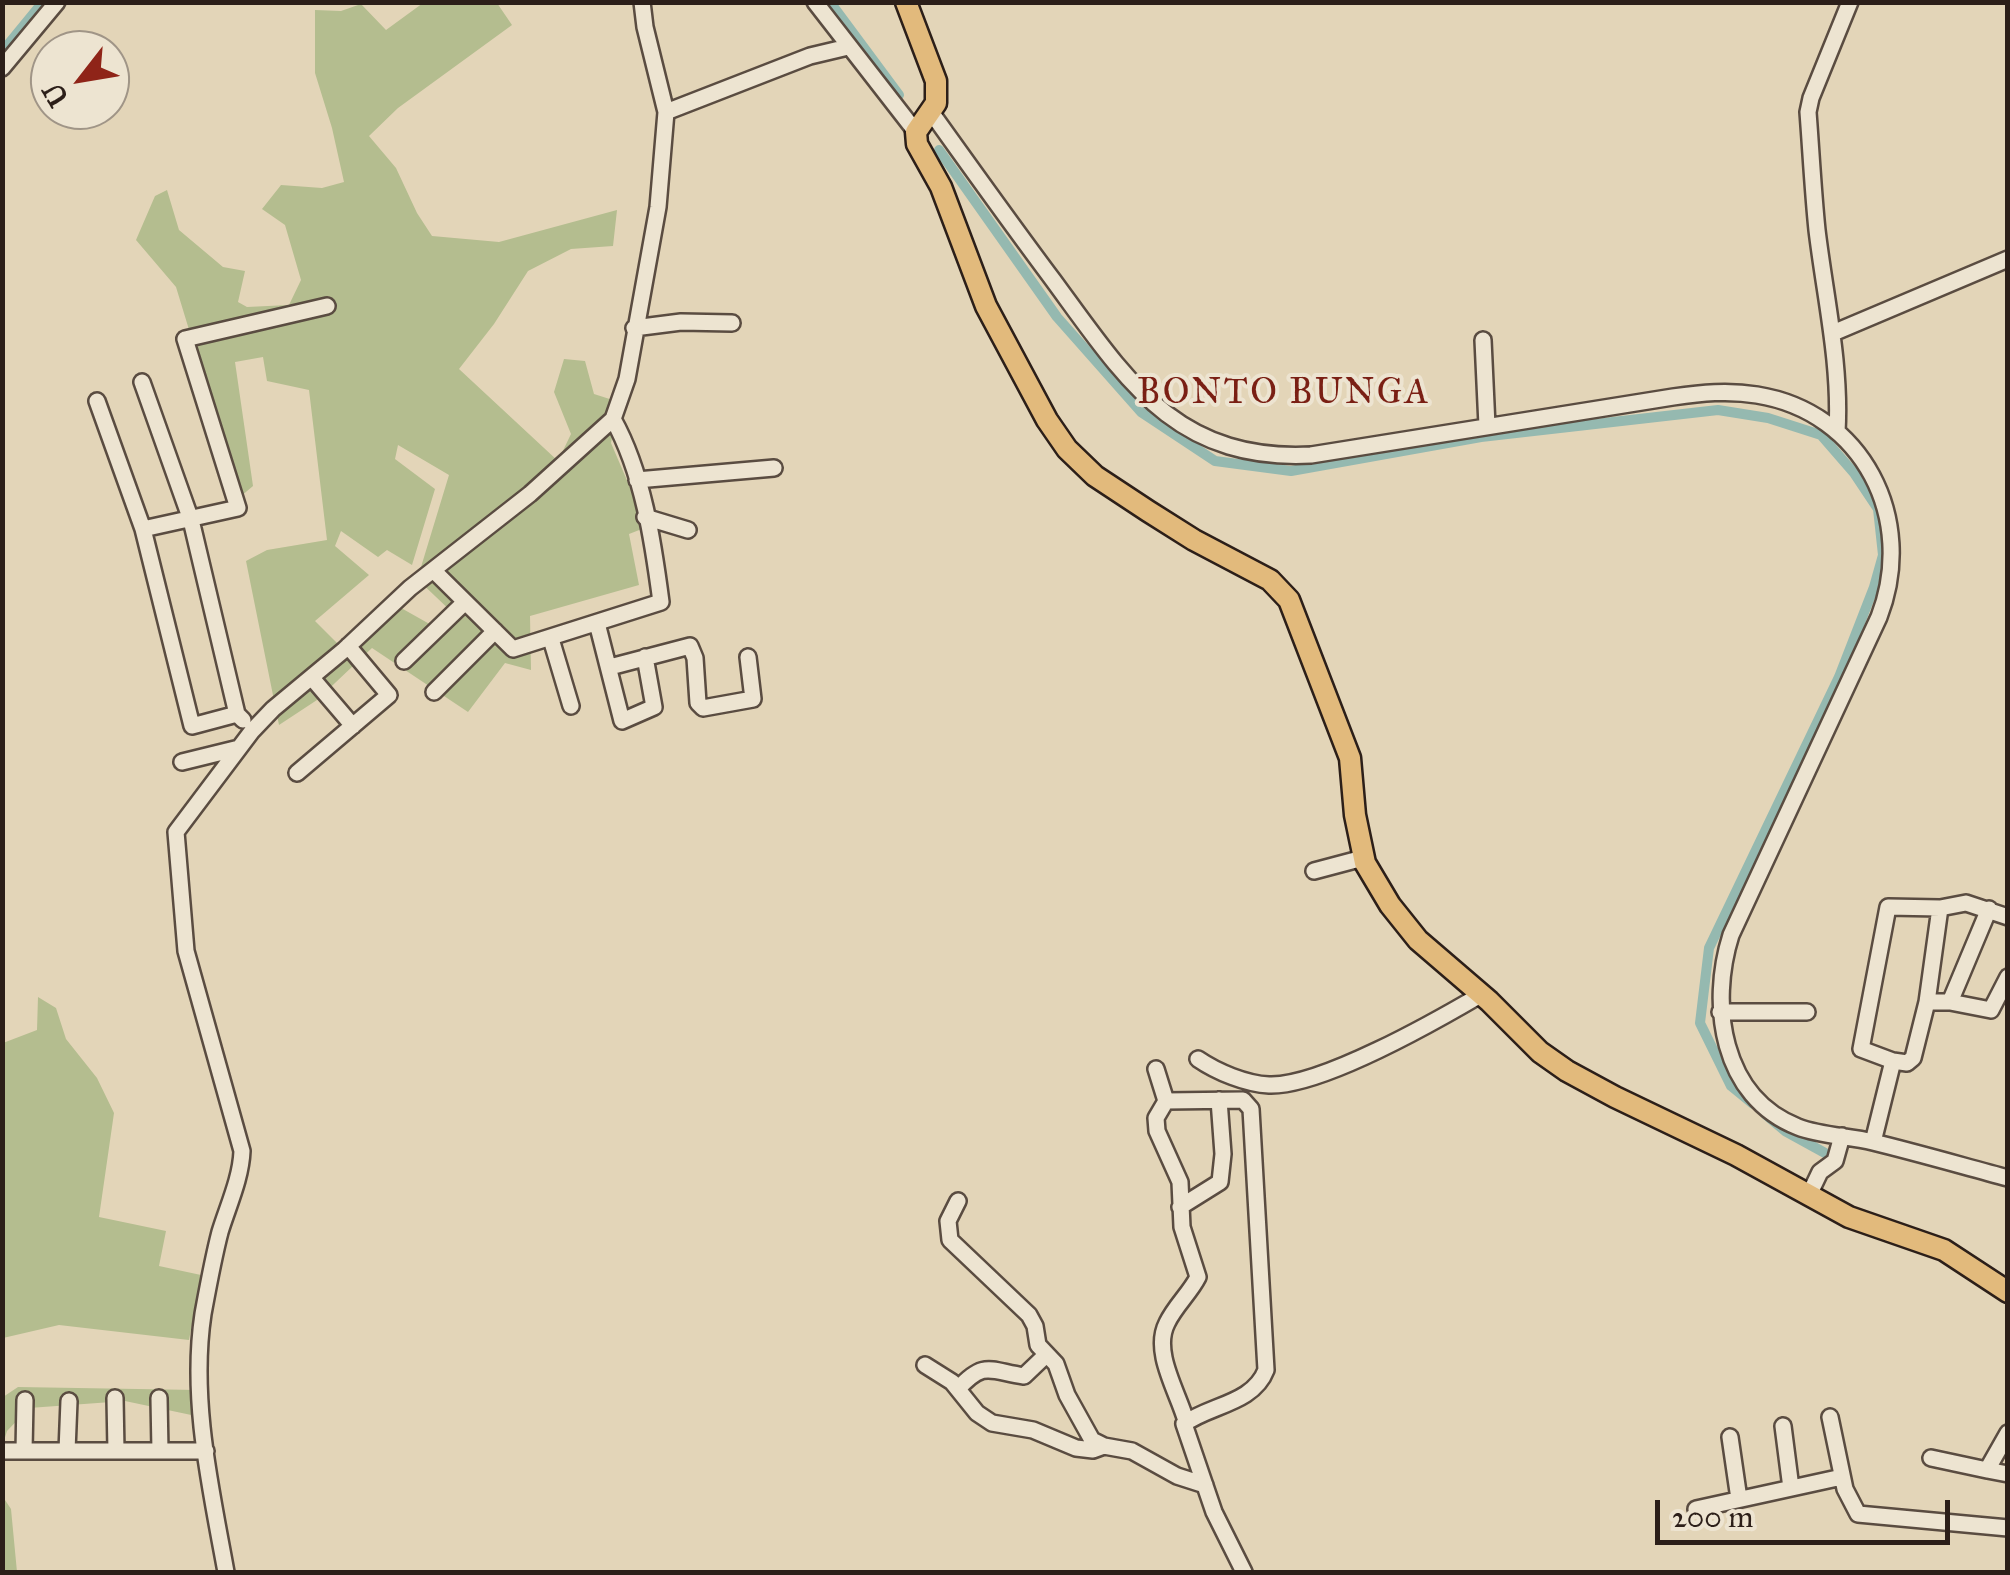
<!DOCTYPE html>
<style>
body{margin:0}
#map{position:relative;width:2010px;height:1575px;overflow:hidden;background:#e3d5b8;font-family:"IM FELL Great Primer",serif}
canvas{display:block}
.frame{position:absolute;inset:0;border:5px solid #2c1f19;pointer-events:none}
.north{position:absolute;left:30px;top:30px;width:100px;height:100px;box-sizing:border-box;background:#ede4d1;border:2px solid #a09587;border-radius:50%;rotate:239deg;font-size:28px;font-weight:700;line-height:40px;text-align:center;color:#2c1f19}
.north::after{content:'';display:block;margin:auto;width:35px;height:45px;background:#8f2418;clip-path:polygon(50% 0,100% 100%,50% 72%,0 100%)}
.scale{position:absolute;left:1655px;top:1500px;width:295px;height:45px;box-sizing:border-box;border:5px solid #2c1f19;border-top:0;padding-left:12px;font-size:30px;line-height:35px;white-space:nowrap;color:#2c1f19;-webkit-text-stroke:8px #ede4d1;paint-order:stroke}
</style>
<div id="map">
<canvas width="2010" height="1575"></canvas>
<div class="frame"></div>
<div class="north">U</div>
<div class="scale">200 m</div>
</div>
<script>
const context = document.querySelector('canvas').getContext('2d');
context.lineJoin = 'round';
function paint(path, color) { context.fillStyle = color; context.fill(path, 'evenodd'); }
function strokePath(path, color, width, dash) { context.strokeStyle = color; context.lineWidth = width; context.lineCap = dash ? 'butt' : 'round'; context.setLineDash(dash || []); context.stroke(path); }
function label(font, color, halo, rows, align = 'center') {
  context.font = font + ' "IM FELL Great Primer",serif'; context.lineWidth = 8; context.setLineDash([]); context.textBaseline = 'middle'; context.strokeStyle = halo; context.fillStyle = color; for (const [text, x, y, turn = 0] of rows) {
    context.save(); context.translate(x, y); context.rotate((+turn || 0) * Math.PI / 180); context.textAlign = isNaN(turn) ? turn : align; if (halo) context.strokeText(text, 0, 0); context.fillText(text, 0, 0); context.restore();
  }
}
paint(new Path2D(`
 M423,3H497L512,25L398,108L369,136L396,168L417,213L432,236L499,242L617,210L613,246L571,249L528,271L494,324L459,369L558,461L571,434L554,392L564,359L585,361L594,394L619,402L611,443L647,527L629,534L639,585L530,616L531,670L505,663L468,712L372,648L317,700L279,725L246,561L267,550L327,540L309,390L267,381L263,357L235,362L253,486L240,497L176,287L136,240L155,196L167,190L179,230L223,267L245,271L238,302L247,307L289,305L301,280L285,225L262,209L281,185L322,188L344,182L332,128L315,73V10L341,11L361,4L386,30ZM398,445L449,475L421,567L414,576L456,616L442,631L394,604L344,650L315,621L369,575L335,546L341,531L378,557L387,550L412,565L435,489L395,459Z
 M38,997L56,1008L66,1039L97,1078L114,1113L99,1217L166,1231L159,1266L201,1275L189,1340L59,1325L3,1338V1043L37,1030Z
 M18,1387L197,1390L196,1416L125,1401L29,1408L7,1431L3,1444V1397Z
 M3,1497L11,1509L17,1572H3Z`), '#b4bd8f');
strokePath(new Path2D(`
 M830,2L899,95
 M2,52L43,2
 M939,150L1057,317L1141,412L1215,461L1291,471L1481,437L1718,410L1768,418L1821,435L1854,473L1878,509L1883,555L1874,587L1839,677L1709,948L1700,1023L1731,1086L1753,1104
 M1766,1115L1785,1131L1825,1153`), '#95b9b0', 10);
const minor = new Path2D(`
 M815,2L916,132
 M2,68L57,2
 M666,112L810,56L848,47
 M931,112C971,168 1011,224 1053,280C1125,378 1175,462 1311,455L1673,397C1701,393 1728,390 1757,395C1863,412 1917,519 1879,617L1731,935C1709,1004 1721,1097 1798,1127C1821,1136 1849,1136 1873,1142C1918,1153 1963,1166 2008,1178
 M634,328L681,322L732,323
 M1833,333L2008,259
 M1483,340L1487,426
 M142,382L191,520L237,714L243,720
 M97,401L143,529L192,726L237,714
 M1837,432C1841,364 1825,297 1817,230C1813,191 1811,151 1808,112L1811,98L1850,2
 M637,480L774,468
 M645,517L688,530
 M143,529L238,508L185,339L327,306
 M433,570L513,649L661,602C653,541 643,473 613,419
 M597,623L622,721L654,707L645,657
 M551,639L571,706
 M404,661L465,602
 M610,667L690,646L695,658L698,703L703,708L753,699L748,657
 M312,678L353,726
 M434,692L495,631
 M182,762L239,748
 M297,773L389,695L348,646
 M1314,871L1363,858
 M1940,908L1966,903L2008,917
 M1927,1002H1950L1991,1010L2008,977
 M1950,1002L1989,909
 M1720,1012H1807
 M1198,1059C1217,1072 1246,1084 1269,1085C1320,1087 1436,1021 1482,994
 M1156,1069L1166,1101L1243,1100L1251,1109L1266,1370C1253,1404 1209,1405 1184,1424L1214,1512L1244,1572
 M1166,1101L1156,1118L1157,1131L1180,1182L1182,1227L1198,1277C1190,1293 1175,1306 1167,1323C1152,1352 1178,1392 1186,1421
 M1873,1142L1893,1061L1861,1049L1888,907L1940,908L1927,1002L1913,1058L1907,1063L1893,1061
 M1809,1195L1820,1172L1835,1161L1842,1136
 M958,1201L948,1221L950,1240L1029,1315L1035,1326L1038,1345L1056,1364L1067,1395L1092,1440L1104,1446L1132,1451L1177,1476L1205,1485
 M1180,1207L1220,1182L1223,1154L1219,1100
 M925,1365L952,1382L977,1413L992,1423L1033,1430L1076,1448L1093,1450L1104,1446
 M958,1389C984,1360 990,1371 1024,1376L1046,1355
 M115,1398L116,1451
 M159,1398L160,1451
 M1830,1417L1845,1489L1858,1514L2008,1528
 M1783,1426L1791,1488
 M1730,1437L1739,1499
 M5,1451H206
 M24,1451L25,1400
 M67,1451L69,1401
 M1931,1458L1987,1470L2008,1433
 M1987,1470L2008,1474
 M1696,1509L1842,1477
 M226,1572C211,1489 190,1400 203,1314C208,1287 213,1259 220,1232C228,1206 241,1178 242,1151L186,951L176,832L252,731L273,709L344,650L410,588L530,494L613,419L627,379L658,207L666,112L645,27L642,2`);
const major = new Path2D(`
 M906,2L936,81V103L916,132L917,144L941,187L986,306L1047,420L1067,449L1095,476L1148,511L1194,540L1270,580L1289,600L1350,758L1355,815L1365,863L1390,905L1418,940L1489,1001L1540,1052L1567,1071L1615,1097L1736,1155L1849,1217L1944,1250L2008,1292`);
strokePath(minor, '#5a4c41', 20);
strokePath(major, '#2c1f19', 25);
strokePath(minor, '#ede4d1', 15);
strokePath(major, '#e2ba7c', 20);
context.letterSpacing = '2.5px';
label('35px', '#7a1f14', '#ede4d1', [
 ["BONTO BUNGA",1284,394]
]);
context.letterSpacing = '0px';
</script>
